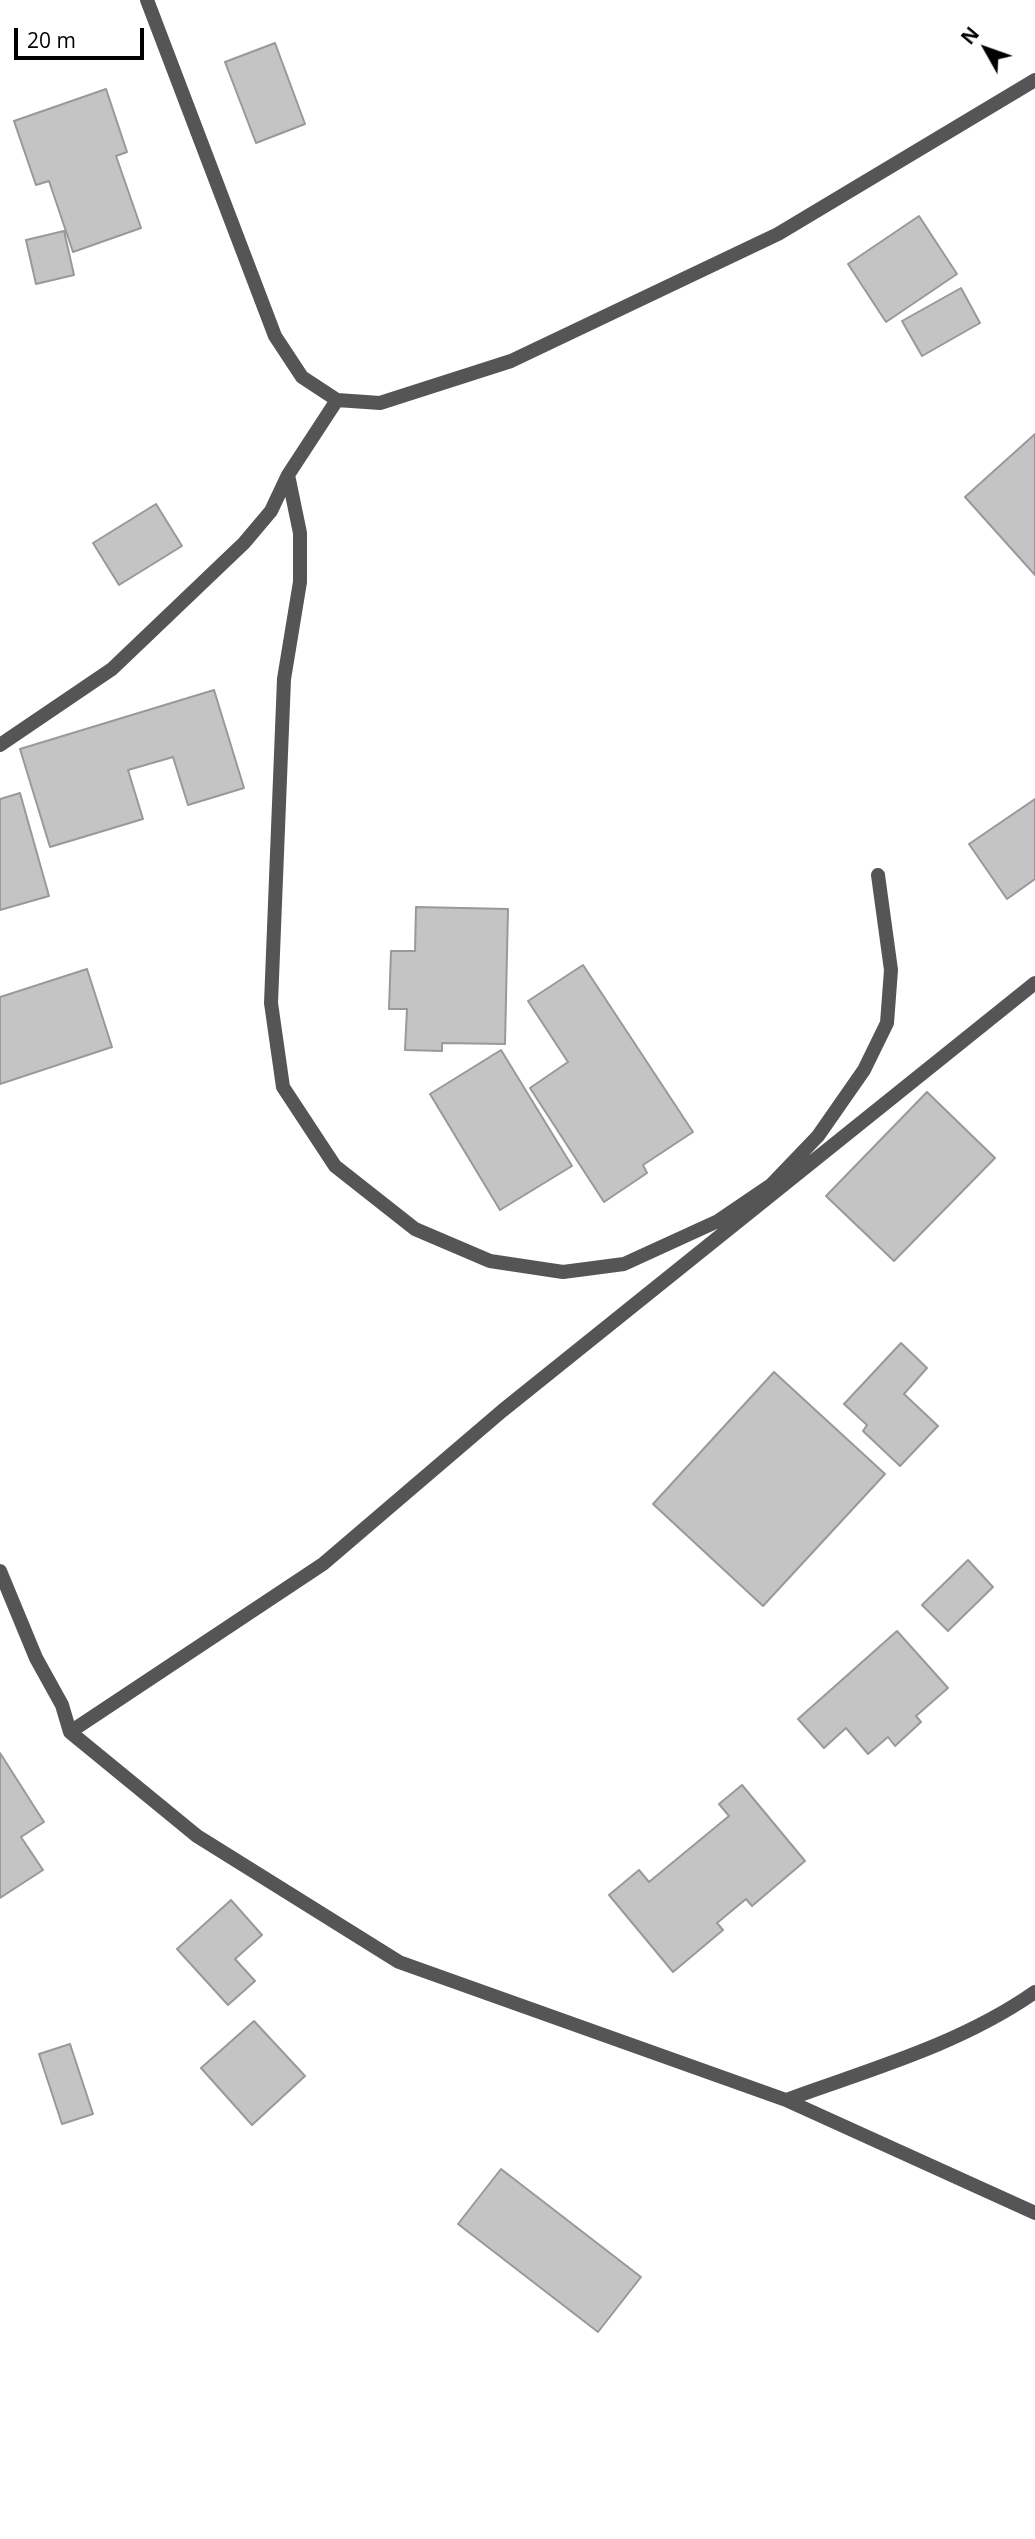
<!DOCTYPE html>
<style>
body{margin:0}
#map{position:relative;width:1035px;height:2539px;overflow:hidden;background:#fff;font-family:"Open Sans",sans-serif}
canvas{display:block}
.north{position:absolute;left:951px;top:14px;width:70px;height:70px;-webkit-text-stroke:5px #fff;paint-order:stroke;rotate:310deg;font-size:19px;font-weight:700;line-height:28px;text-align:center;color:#000}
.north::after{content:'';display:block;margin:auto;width:24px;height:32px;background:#000;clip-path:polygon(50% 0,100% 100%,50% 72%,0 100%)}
.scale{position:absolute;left:14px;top:28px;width:130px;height:32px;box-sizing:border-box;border:4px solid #000;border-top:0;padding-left:9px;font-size:21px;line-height:24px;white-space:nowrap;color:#000;-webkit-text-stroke:5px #fff;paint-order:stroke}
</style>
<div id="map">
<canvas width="1035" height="2539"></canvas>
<div class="north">N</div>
<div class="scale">20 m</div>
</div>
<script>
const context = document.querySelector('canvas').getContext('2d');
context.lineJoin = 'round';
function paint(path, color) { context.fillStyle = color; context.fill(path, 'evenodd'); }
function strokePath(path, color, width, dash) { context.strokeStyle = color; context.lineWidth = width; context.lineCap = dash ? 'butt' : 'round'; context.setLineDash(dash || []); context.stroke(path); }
const building = new Path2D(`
 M275,43L305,124L256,143L225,62Z
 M106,89L127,152L116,156L141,228L73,252L49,181L36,185L14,121Z
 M919,216L957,274L886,322L848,264Z
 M64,231L74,275L36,284L26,240Z
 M961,288L980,323L922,356L902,321Z
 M1035,434V575L965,497Z
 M156,504L182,546L119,585L93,543Z
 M214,690L244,788L188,805L173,757L128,770L143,819L50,847L20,749Z
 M20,793L49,896L0,910V799Z
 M1035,799V879L1007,899L969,844Z
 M416,907L508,909L505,1044L442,1043V1051L405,1050L407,1009H389L391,951H415Z
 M583,965L693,1132L643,1165L647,1173L604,1202L530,1088L568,1062L528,1001Z
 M87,969L112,1047L0,1084V997Z
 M501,1050L572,1166L500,1210L430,1094Z
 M927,1092L995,1158L894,1261L826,1196Z
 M901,1343L927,1368L904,1394L938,1426L900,1466L863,1431L867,1425L844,1404Z
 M774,1372L885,1474L763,1606L653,1504Z
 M968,1560L993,1587L948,1631L922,1605Z
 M897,1631L948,1688L916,1716L921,1722L895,1746L888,1737L868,1754L846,1728L824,1748L798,1719Z
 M0,1753L44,1822L21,1837L43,1870L0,1898Z
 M742,1785L805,1861L752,1906L746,1899L717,1923L723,1930L673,1972L609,1895L639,1870L649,1882L729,1816L719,1804Z
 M231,1900L262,1935L235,1959L255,1981L228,2005L177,1949Z
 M254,2021L305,2076L252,2125L201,2068Z
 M70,2044L93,2114L62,2124L39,2054Z
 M501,2169L641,2277L598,2332L458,2224Z`);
paint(building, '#c4c4c4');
strokePath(building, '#999', 2);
strokePath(new Path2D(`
 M147,0L275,336L302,377L337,400L380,403L511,361L778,234L1035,80
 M288,475L300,533V582L284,679L271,1003L283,1087L335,1166L415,1229L490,1261L563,1272L624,1264L718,1221L771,1185L818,1136L864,1070L887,1023L891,970L878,875
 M0,745L112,669L244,543L271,511L288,475L337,400
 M0,1571L36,1658L62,1705L70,1732L197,1836L399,1962L786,2100L1035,2213
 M70,1732L323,1564L502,1411L1035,983
 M786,2100C871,2069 961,2044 1035,1992`), '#555', 14);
</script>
